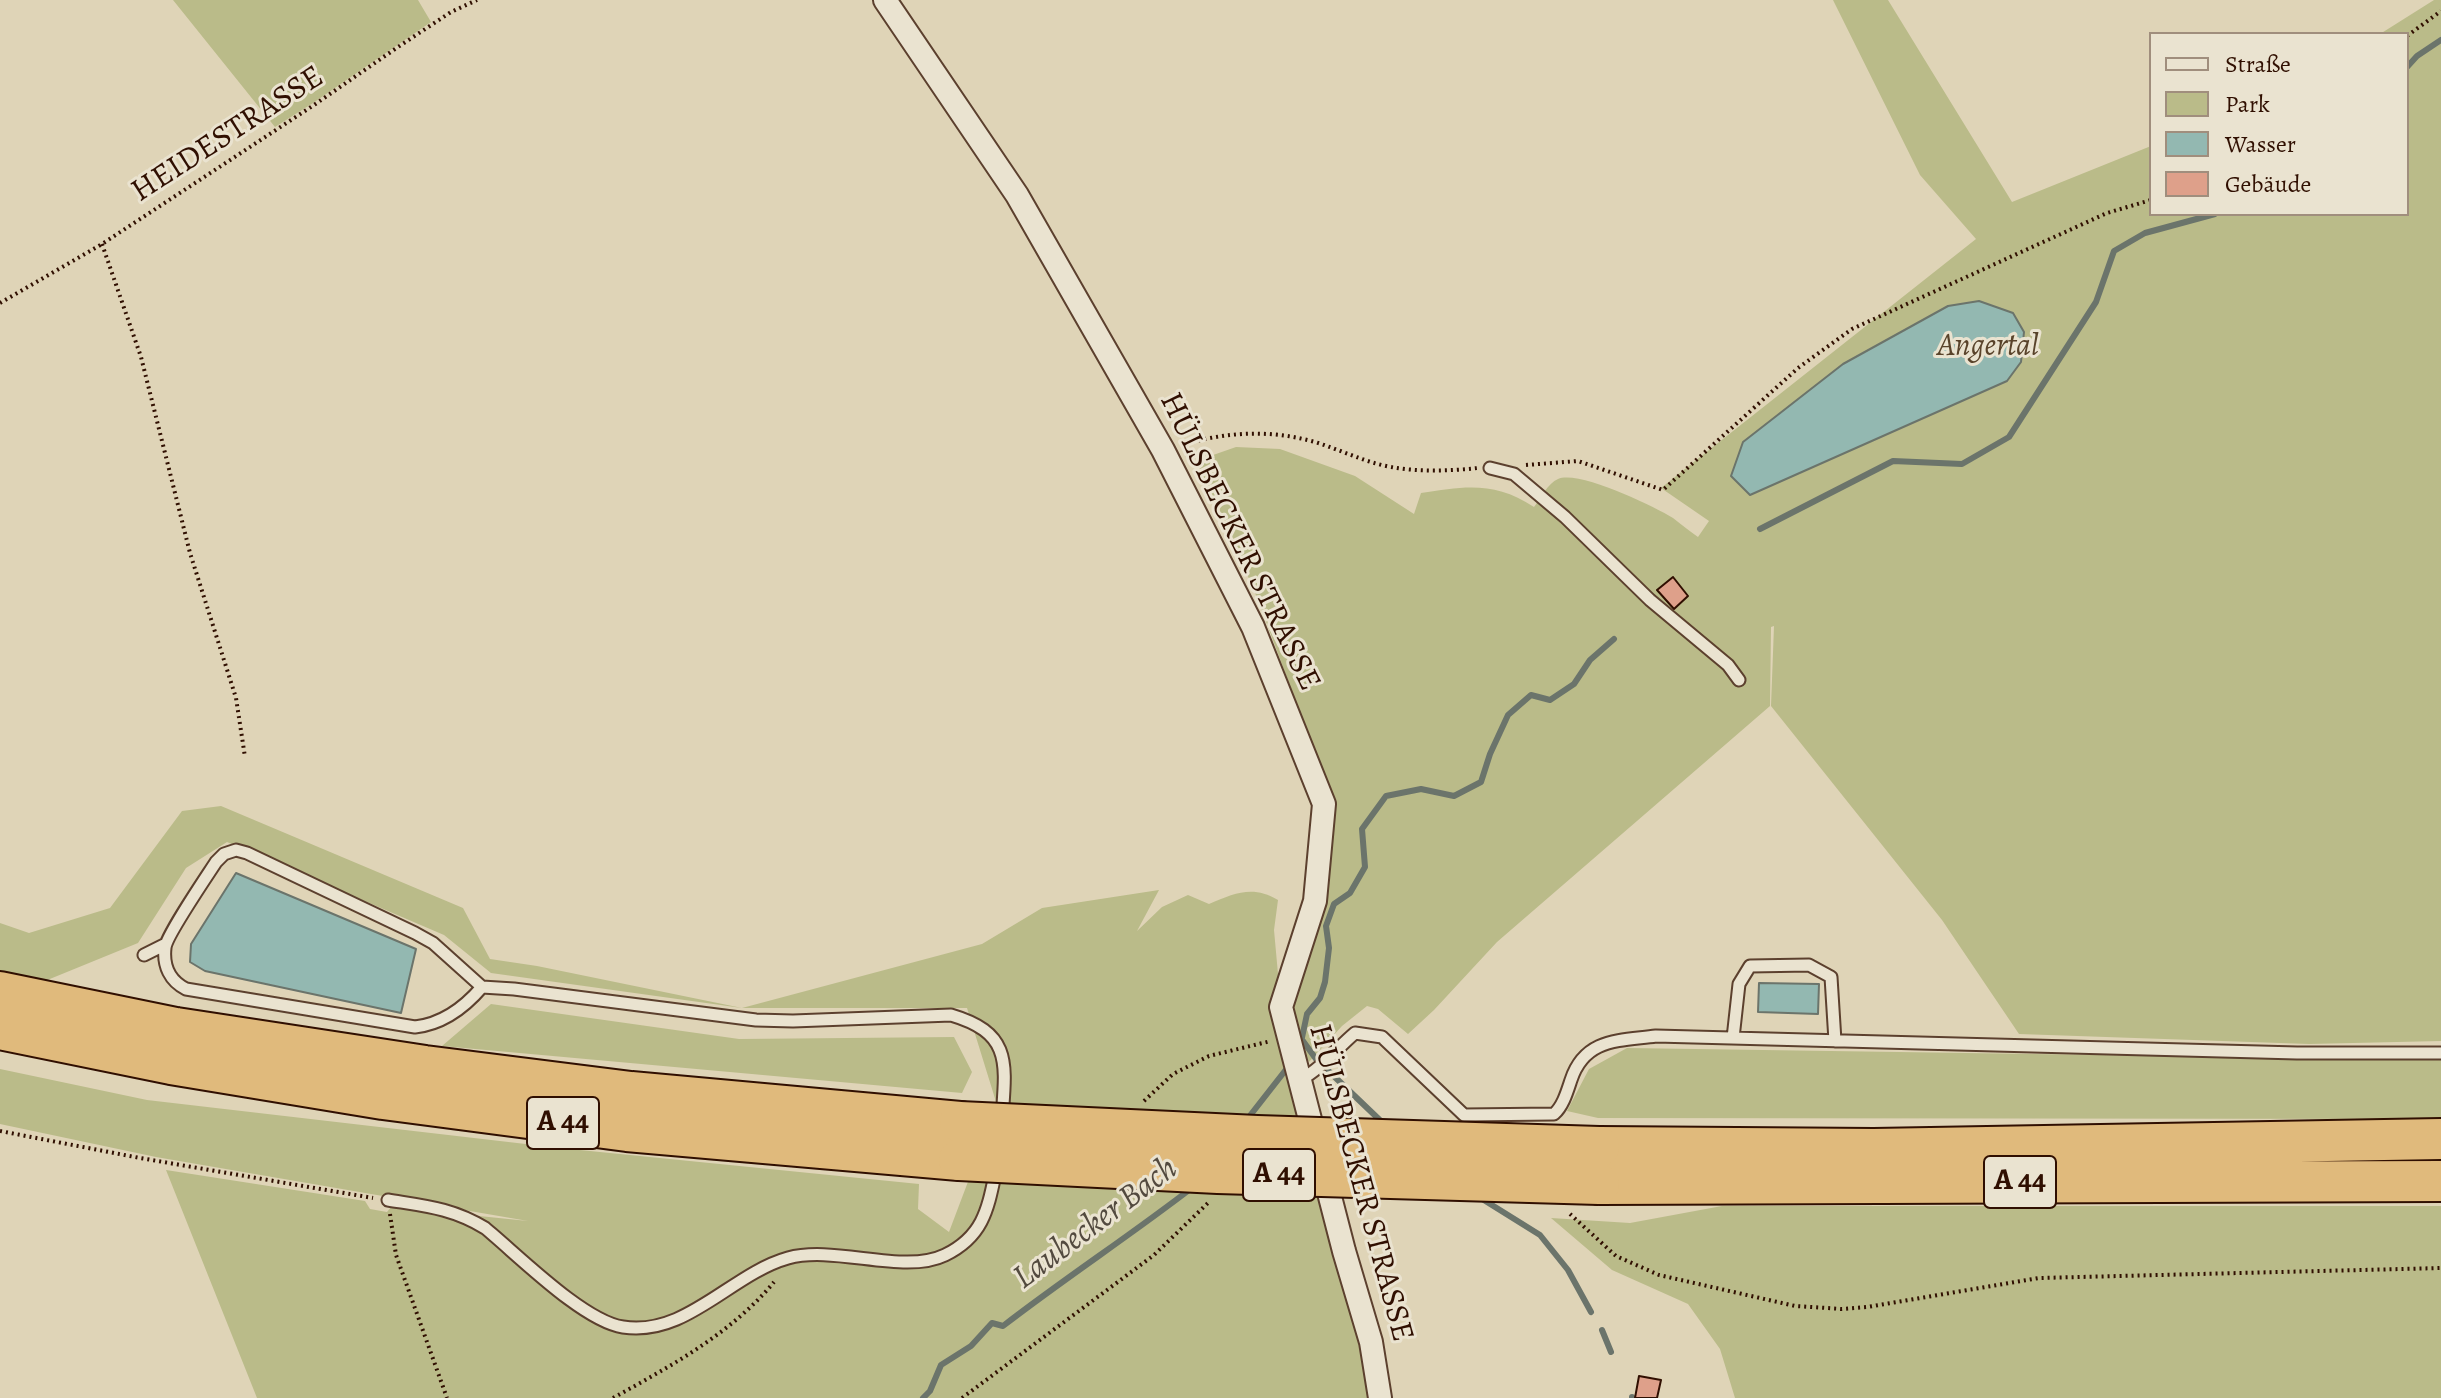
<!DOCTYPE html>
<meta charset="utf-8">
<style>
body{margin:0}
#map{position:relative;width:2441px;height:1398px;overflow:hidden;background:#dfd4b7;font-family:Alegreya,serif}
canvas{display:block}
.legend{position:absolute;left:2149px;top:32px;width:260px;height:184px;box-sizing:border-box;background:#eae3d0;border:2px solid #a08e7d;margin:0;padding:10px 14px;list-style:none;font-size:24px;color:#300f01}
.legend li{display:flex;align-items:center;gap:16px;height:40px}
.legend b{width:40px;border:2px solid #a08e7d}
</style>
<div id="map">
<canvas width="2441" height="1398"></canvas>
<ul class="legend">
<li><b style="height:10px;background:#eae3d0"></b>Straße</li>
<li><b style="height:22px;background:#babb89"></b>Park</li>
<li><b style="height:22px;background:#93b8b1"></b>Wasser</li>
<li><b style="height:22px;background:#dea08a"></b>Gebäude</li>
</ul>
</div>
<script>
const context = document.querySelector('canvas').getContext('2d');
context.lineJoin = 'round';
function paint(path, color) { context.fillStyle = color; context.fill(path, 'evenodd'); }
function strokePath(path, color, width, dash) { context.strokeStyle = color; context.lineWidth = width; context.lineCap = dash ? 'butt' : 'round'; context.setLineDash(dash || []); context.stroke(path); }
function label(font, color, halo, rows, align = 'center') {
  context.font = font + ' Alegreya,serif'; context.lineWidth = 6; context.setLineDash([]); context.textBaseline = 'middle'; context.strokeStyle = halo; context.fillStyle = color; for (const [text, x, y, turn = 0] of rows) {
    context.save(); context.translate(x, y); context.rotate((+turn || 0) * Math.PI / 180); context.textAlign = isNaN(turn) ? turn : align; if (halo) context.strokeText(text, 0, 0); context.fillText(text, 0, 0); context.restore();
  }
}
paint(new Path2D(`
 M173,0H418L431,22L313,103L275,127Z
 M1833,0H1888L2012,202L2151,146V214H2407V34H2380L2434,0H2441V1041L2309,1044L2019,1034L1942,920L1771,706L1774,626L1771,627L1770,706L1497,942L1434,1010L1408,1034L1378,1009L1367,1006L1342,1026L1309,1062L1304,1053L1291,1006L1331,796L1258,600L1222,515L1196,461L1236,447L1280,449L1355,476L1414,514L1421,493C1465,486 1495,481 1534,507C1540,499 1548,483 1558,479C1579,470 1653,506 1673,518C1681,524 1689,531 1698,537L1709,521L1661,488L1976,239L1920,175Z
 M221,806L463,908L490,959L537,966L742,1008L982,944L1042,908L1159,890L1137,931L1162,907L1188,895L1209,904C1235,893 1253,885 1278,900L1274,930L1281,1007L1368,1346L1373,1398H257L166,1170L365,1201L370,1209L387,1212L391,1207L528,1221L156,1157L0,1124V1069L147,1100L560,1148L919,1184L918,1209L949,1232L997,1105L967,1008H742L491,973L444,935L227,842L186,868L138,943L40,983L0,973V923L29,933L110,908L182,811Z
 M491,1004L739,1039L954,1037L972,1072L962,1093L442,1046Z
 M1627,1048L2441,1060V1119L1598,1118L1567,1111L1589,1069Z
 M1722,1206H2441V1398H1735L1720,1349L1688,1304L1612,1270L1551,1218L1630,1223Z`), '#babb89');
const water = new Path2D(`
 M1979,301L2013,313L2024,332L2021,362L2007,381L1750,495L1731,476L1743,442L1843,364L1948,306Z
 M236,873L416,949L401,1013L205,971L190,962L191,944Z
 M1759,983L1819,984L1818,1014L1758,1012Z`);
paint(water, '#93b8b1');
strokePath(water, '#6b746b', 2);
strokePath(new Path2D(`
 M2407,67L2417,56L2441,40
 M1760,529L1893,461L1962,464L2009,437L2096,302L2114,251L2145,233L2215,214
 M1303,1041L1316,1059L1385,1125
 M1300,1047L1307,1014L1320,998L1325,982L1329,948L1326,926L1334,904L1350,893L1365,867L1362,829L1386,796L1421,789L1454,796L1481,782L1490,754L1508,715L1531,695L1550,700L1574,684L1590,660L1614,639
 M1245,1122L1288,1067
 M1479,1197L1540,1235L1568,1270L1591,1312
 M1602,1330L1611,1352
 M1632,1397V1398
 M923,1398L930,1391L941,1365L971,1346L992,1323L1003,1326C1065,1278 1131,1235 1193,1187`), '#6b746b', 6);
const building = new Path2D(`
 M1673,577L1688,596L1674,609L1657,590Z
 M1639,1376L1661,1380L1657,1398H1635Z`);
paint(building, '#dea08a');
strokePath(building, '#300f01', 2);
const service = new Path2D(`
 M1490,468L1514,474L1565,517L1650,600L1728,665L1739,680
 M236,850L247,853L415,933L433,943L482,987C464,1008 442,1024 415,1027L186,989C170,981 163,966 165,948C166,936 207,876 216,862L224,854Z
 M144,955L164,945
 M482,987L514,989L756,1020L793,1021L951,1015C1012,1033 1006,1063 1002,1118
 M1733,1038L1739,984L1750,966L1809,965L1831,977L1835,1041
 M1300,1080C1321,1069 1337,1048 1355,1033L1382,1037L1464,1115L1554,1114C1563,1106 1567,1092 1571,1080C1585,1038 1619,1041 1656,1036L2297,1053H2441
 M388,1200C425,1206 452,1208 485,1228C518,1255 583,1321 623,1327C686,1337 731,1274 788,1258C835,1245 904,1275 945,1255C984,1236 988,1208 996,1170`);
const minor = new Path2D(`
 M885,0L1017,195L1163,450L1253,627L1324,804L1315,901L1281,1007L1344,1251L1371,1342L1380,1398`);
const motorway = new Path2D(`
 M0,992L176,1028L425,1066L631,1092L960,1122
 M0,1029L171,1064L383,1099L627,1131L959,1160
 M1599,1147L1874,1149L2441,1139
 M1599,1184L2441,1181`);
strokePath(service, '#5c402e', 15);
strokePath(minor, '#5c402e', 26);
strokePath(motorway, '#300f01', 44);
strokePath(new Path2D(`
 M2407,36L2441,11
 M102,244L141,357L190,553L236,698L245,757
 M0,303L102,244L314,105L398,47L451,12L477,0
 M1181,445C1226,432 1269,429 1315,442C1341,450 1364,462 1391,467C1418,472 1450,471 1478,468
 M1526,465L1578,461L1663,490L1798,368L1852,329L2107,213L2151,200
 M1144,1101L1173,1074L1209,1056L1271,1041
 M0,1131L140,1158L373,1198
 M390,1214L396,1255L447,1398
 M1570,1214L1616,1256L1659,1275L1795,1306L1842,1309L1867,1307L2039,1278L2441,1268
 M613,1398C671,1366 732,1333 774,1282
 M962,1398L1154,1255L1210,1201`), '#300f01', 4, [2, 4]);
strokePath(service, '#eae3d0', 11);
strokePath(minor, '#eae3d0', 22);
strokePath(motorway, '#e0ba7c', 40);
const motorwayBridge = new Path2D(`
 M960,1122L1257,1136L1599,1147
 M959,1160L1218,1173L1599,1184`);
strokePath(motorwayBridge, '#300f01', 44, []);
strokePath(motorwayBridge, '#e0ba7c', 40);
for (const [x, y, w] of [
 [563,1123,72],
 [1279,1175,72],
 [2020,1182,72]
]) { const box = new Path2D(); box.roundRect(x - w / 2, y - 26, w, 52, 6); context.fillStyle = '#eae3d0'; context.fill(box); strokePath(box, '#300f01', 2); }
label('bold 30px', '#300f01', null, [
 ["A 44",563,1123],
 ["A 44",1279,1175],
 ["A 44",2020,1182]
]);
label('32px', '#300f01', '#eae3d0', [
 ["HEIDESTRASSE",228,135,-33],
 ["HÜLSBECKER STRASSE",1239,542,64],
 ["HÜLSBECKER STRASSE",1360,1183,75]
]);
label('italic 32px', '#59432a', '#eae3d0', [
 ["Angertal",1988,347]
]);
label('italic 34px', '#534a3f', '#eae3d0', [
 ["Laubecker Bach",1096,1224,-37]
]);
</script>
